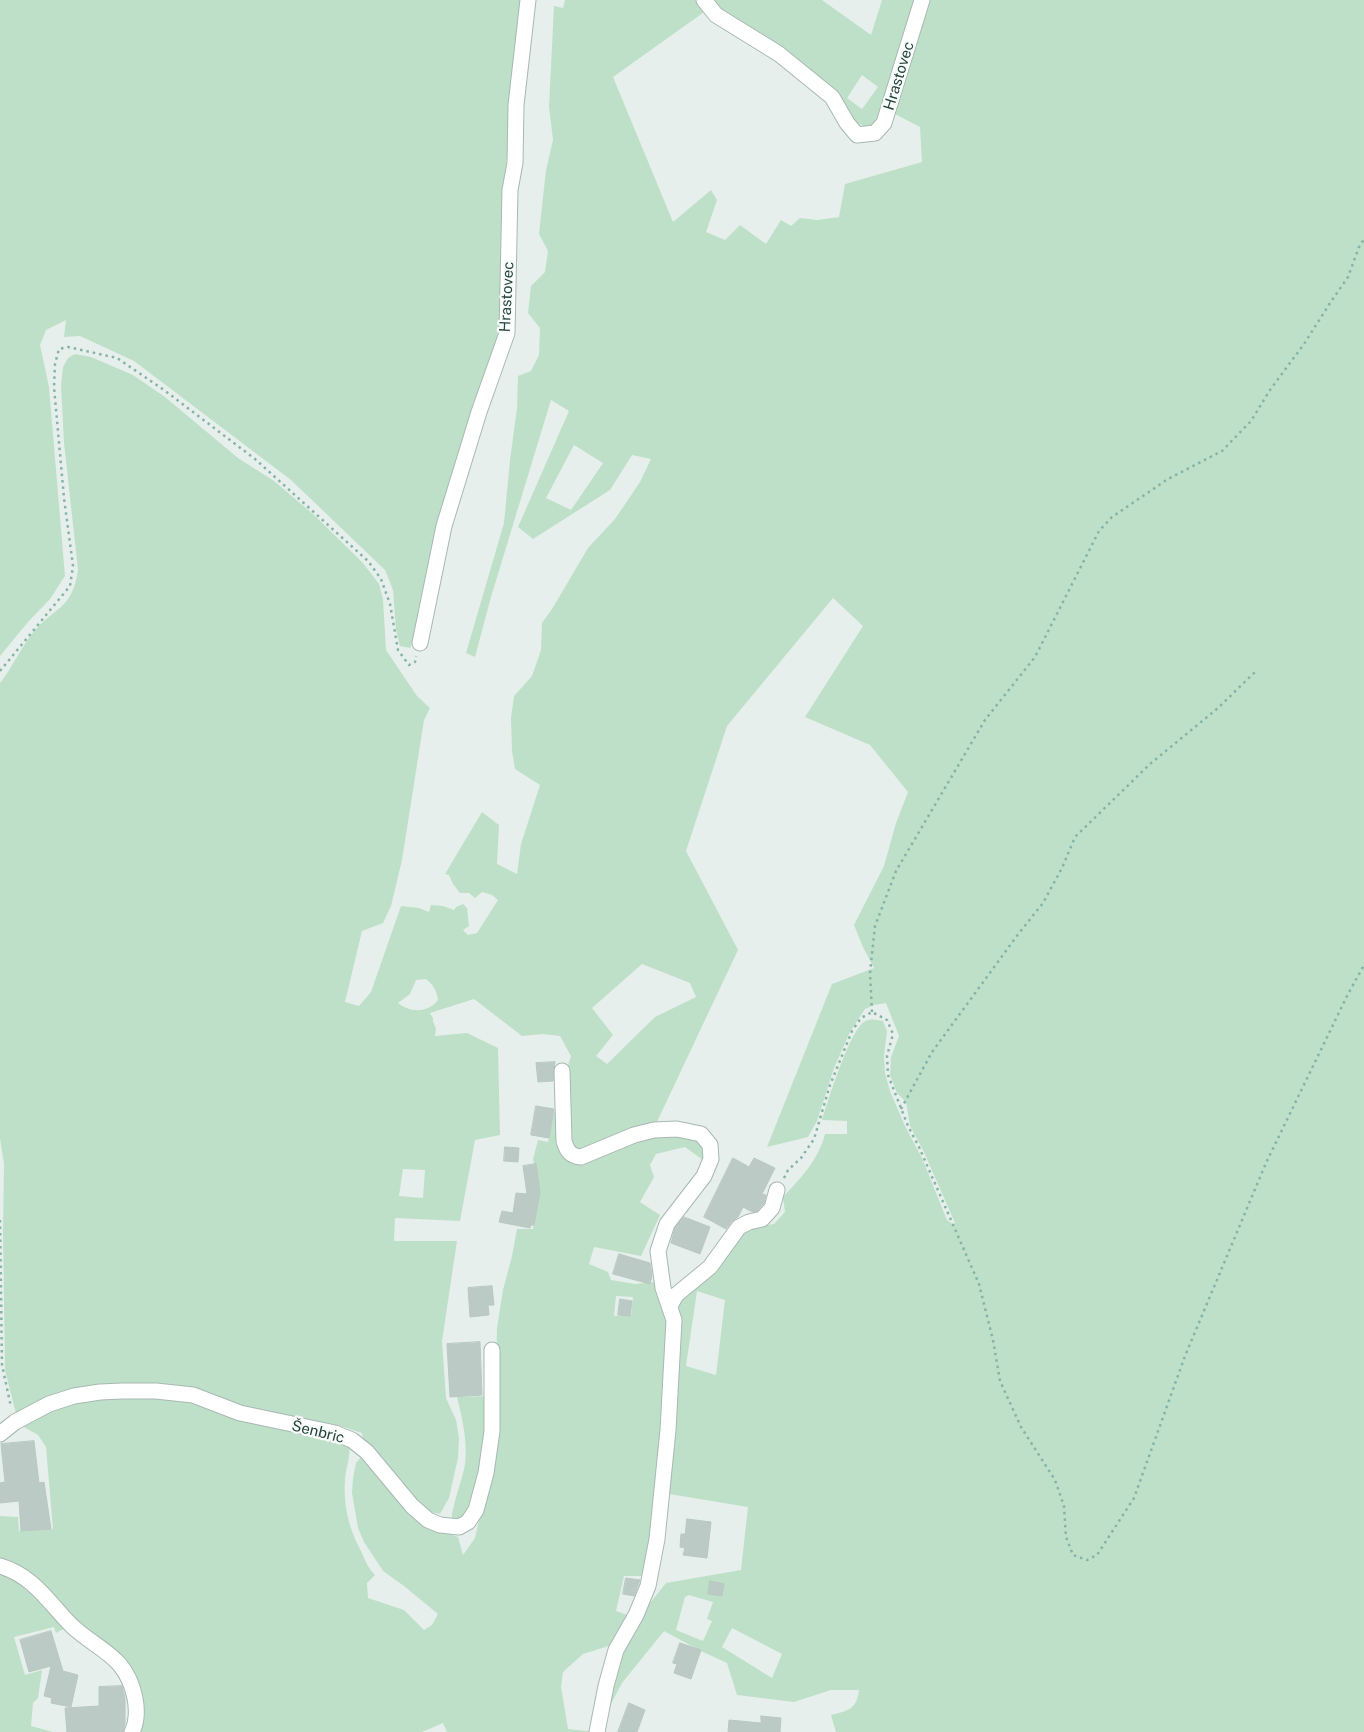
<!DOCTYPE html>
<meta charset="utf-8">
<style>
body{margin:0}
canvas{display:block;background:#e6efeb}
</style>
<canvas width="1364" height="1732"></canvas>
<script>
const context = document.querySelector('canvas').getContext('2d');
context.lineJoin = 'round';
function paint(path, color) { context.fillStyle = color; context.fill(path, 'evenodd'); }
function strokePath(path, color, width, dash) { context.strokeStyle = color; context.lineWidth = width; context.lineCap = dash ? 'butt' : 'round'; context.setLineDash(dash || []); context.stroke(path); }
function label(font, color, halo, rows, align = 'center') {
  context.font = font + ' "Public Sans",sans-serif'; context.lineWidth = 4.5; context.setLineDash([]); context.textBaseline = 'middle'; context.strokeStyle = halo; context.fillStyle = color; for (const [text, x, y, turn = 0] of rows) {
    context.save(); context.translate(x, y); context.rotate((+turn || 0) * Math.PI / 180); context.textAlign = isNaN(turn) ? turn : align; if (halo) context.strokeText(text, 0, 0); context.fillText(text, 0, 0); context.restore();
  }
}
paint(new Path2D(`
 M0,0H522L505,176L508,297L490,362L475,399L434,539L414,639L410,648L400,646L396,630L393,590L385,570L291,480L134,361L80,336L64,337L66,320L46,330L40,345L49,387L65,576L50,599L28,622L0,656Z
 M565,0H699L707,10L613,77L673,222L711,190L717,200L706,232L725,240L740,225L766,244L781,220L791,226L800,218L817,220L839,217L845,184L922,162L920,127L895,114L898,90L929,0H1364V1732H836L831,1715C848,1711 857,1709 859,1690H831L794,1702L737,1695L727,1663L701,1651L664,1631L622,1683L603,1719L618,1656L642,1613L666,1583L741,1570L748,1507L669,1494L679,1304L713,1270L747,1228L774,1224L785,1212L783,1197C800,1179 819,1159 825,1134H847V1121L822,1120C828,1101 849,1032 864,1022C870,1018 876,1020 883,1021L887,1031L884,1056L885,1073L890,1091L905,1126L922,1158L947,1220L954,1225L955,1223L923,1150L910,1126L906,1102L897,1093L890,1075L891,1057L899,1036L886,1003L874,1005L865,1009L850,1032L834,1068L817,1121L808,1137L767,1147L832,984L874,968L863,947L854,925L884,866L896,823L908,792L870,745L805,717L863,626L833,598L727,726L686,851L738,950L655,1126L577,1151L569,1142L565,1075L571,1056L560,1036L543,1034L522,1036L474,999L430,1013L433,1018V1021L436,1029L435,1036L467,1033L498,1048L500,1135L475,1140L460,1221L395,1218L394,1241H457L442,1341L446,1398L456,1420L459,1438L458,1458L449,1498L440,1514L424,1511L398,1481L378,1453L363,1439L362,1433L337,1425L289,1420L250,1412L202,1391L169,1385L90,1386L17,1418L5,1370L3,1232L4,1164L0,1138V683C12,668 20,649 32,634C54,606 72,611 78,570L64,443L61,385L63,367L68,358L75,354L91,357L133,375L165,397L238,458L274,481L313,514L363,563L379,584L383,599L386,650L417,696L430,708L424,720L402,860L391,906L383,923L362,931L345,1002L359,1006L371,992L401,906L419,908L429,912L431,905L443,906L454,910L456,907L463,904L467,908L469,926L463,930L468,935L477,933L498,900L492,895L482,892L475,898L469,893H460L453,884L449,875L445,874L482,812L499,825L497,864L517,874L521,844L540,785L515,769L512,751L511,718L514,696L532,676L541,650L542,623L552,609L588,548L615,519L640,482L651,459L632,455L610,490L533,539L518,527L569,411L551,400L491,597L475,657L466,653L504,523L510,460L517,408L518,376L531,371L539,355L540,328L528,313L531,286L545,272L548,251L539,234L546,170L553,140L549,107L554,6L563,8ZM574,445L603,463L571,510L546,498ZM642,964L690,983L696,997L655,1017L607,1064L596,1056L613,1035L592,1008ZM426,979C434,986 436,989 438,1000C428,1013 410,1013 398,1003L410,994L416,980ZM403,1169L425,1170L423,1198L399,1196ZM697,1291L725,1300L716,1375L686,1366ZM689,1595L713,1602L707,1619L712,1621L703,1641L676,1630L685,1597ZM732,1628L782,1654L772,1678L722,1647Z
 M709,0H822L871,35L882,0H918L876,124L867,128L856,122L847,110L841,98L804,67L734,23ZM862,75L878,87L862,109L847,98Z
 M554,1112L558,1114L573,1162L655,1133L701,1137L707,1163L685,1147L656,1154L650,1165L654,1177L640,1202L660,1215L641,1256L594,1247L589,1264L608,1272L611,1280L635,1284L656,1282L665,1307L669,1348L646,1576H624L616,1611L630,1616L615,1644L583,1654L563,1672L561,1687L568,1729L595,1732H447L443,1723L422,1732H138L136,1684L0,1563V1516L18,1517L19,1531L53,1529L46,1447L38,1435L22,1426L46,1412L85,1397L183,1398L321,1434L349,1444C351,1457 346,1467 345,1479C343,1505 349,1529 361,1551C365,1560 368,1568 375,1575L367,1583L368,1598L404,1610L424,1630L432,1625L438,1614L404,1586L383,1571L364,1542L358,1528L352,1493L353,1478L356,1463L361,1457L366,1456L442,1531L458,1537L463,1555L475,1538L484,1497L496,1368L497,1328L503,1290L512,1256L517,1229H533L538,1182L533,1159L538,1140L548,1142ZM616,1296L633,1297L631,1315L614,1316Z
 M486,1396L489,1433L468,1519L452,1521C450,1511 463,1478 465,1464C468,1443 462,1417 457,1397Z
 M0,1570L25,1582L69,1626L56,1633L54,1627L14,1637L25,1675L42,1670L38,1698L33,1703L31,1726L53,1732H0Z`), '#bfe0c8');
const building = new Path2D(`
 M555,1062L553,1081L538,1082L536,1063Z
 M536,1106L554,1109L549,1138L531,1135Z
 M505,1147L519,1148L518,1162L504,1161Z
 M733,1158L749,1167L754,1158L775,1168L762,1194L766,1195L764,1203L757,1211L752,1212L743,1207L738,1217L732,1221L726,1229L704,1217Z
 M536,1164L540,1192L534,1225H531V1223L530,1228L499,1222L502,1211L513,1213L516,1193L527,1194L523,1166Z
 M684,1217L710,1227L700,1254L671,1243L675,1228Z
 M619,1254L650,1263L652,1276L650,1284L613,1274Z
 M492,1286L494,1305H488L489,1315L470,1317L468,1288Z
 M620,1299L632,1301L630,1316L618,1315Z
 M480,1342L482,1395L450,1397L447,1344Z
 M34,1441L39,1483L44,1482L51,1529L21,1531L19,1501L0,1503V1483L5,1482L1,1444Z
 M687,1519L711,1522L707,1558L683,1555L685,1548L680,1547L681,1534H685Z
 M626,1578L640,1580L634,1596L623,1594Z
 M710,1581L724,1584L722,1596L708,1594Z
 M51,1631L63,1671L78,1675L71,1707L51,1703L52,1698L44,1696L51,1666L29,1672L20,1640Z
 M680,1643L701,1650L691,1679L674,1673L677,1664L673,1663Z
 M122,1686L125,1698V1723L123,1732H67L65,1708L99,1706V1687Z
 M629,1703L645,1710L637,1732H618Z
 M761,1716L781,1718L780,1732H728L729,1720L761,1723Z`);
paint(building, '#bbcac4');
strokePath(building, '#b8c9c2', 1);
const minor = new Path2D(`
 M704,0L716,15L779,54L832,97L847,123L857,135L875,133L884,123L922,0
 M420,643L444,526L479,412L507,333L510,190L515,163L516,105L528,0
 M562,1071L564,1141C567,1151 570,1156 581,1157L634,1135L654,1130L677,1129L701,1134L710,1145L711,1159L704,1176L667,1224L658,1251L663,1288L674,1320L668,1430L657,1539L648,1586L636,1615L616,1650L606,1686L597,1732
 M670,1306L676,1295L710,1267L739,1227L749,1222L762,1219L772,1208L777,1190
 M0,1434L15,1422L49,1404L74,1396L100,1392L123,1391H156L193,1395L240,1413L335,1433L352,1440L367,1452L412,1506L428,1520L440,1525L459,1527L468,1522L476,1510L486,1473L492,1431V1350
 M0,1566C34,1576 49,1603 72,1626C100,1652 126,1655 135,1698C137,1709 137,1722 132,1732`);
strokePath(minor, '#a8b8b2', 17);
strokePath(new Path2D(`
 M0,671L70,586L73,566L64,498L54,387L55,364L59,349L68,347L117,358L164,390L255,459L368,561L381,579L390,604L398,650L409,665L415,662L416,656
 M872,1012L870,973L875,926L896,871L985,720L1035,657L1099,531L1112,517L1168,479L1222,451L1251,421L1270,390L1304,344L1330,303L1348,277L1359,247L1364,239
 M901,1109L932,1052L1016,937L1043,903L1062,868L1075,837L1150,764L1218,708L1256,671
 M784,1178L788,1170L801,1158L814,1139L830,1085L852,1031L861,1018L872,1012L887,1020L893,1034L887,1056L888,1075L908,1126L919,1147L979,1284L993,1340L1000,1381L1021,1427L1055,1480L1064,1506L1066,1537L1073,1555L1087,1560L1097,1555L1134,1498L1185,1356L1266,1163L1347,996L1364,965
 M0,1220L2,1365L11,1407`), '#86b3a5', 2.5, [2.5, 4]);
strokePath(minor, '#fff', 15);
label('15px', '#24423a', '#f7fbf9', [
 ["Hrastovec",899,76,-73],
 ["Hrastovec",507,297,-87],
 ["Šenbric",318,1432,14]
]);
</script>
